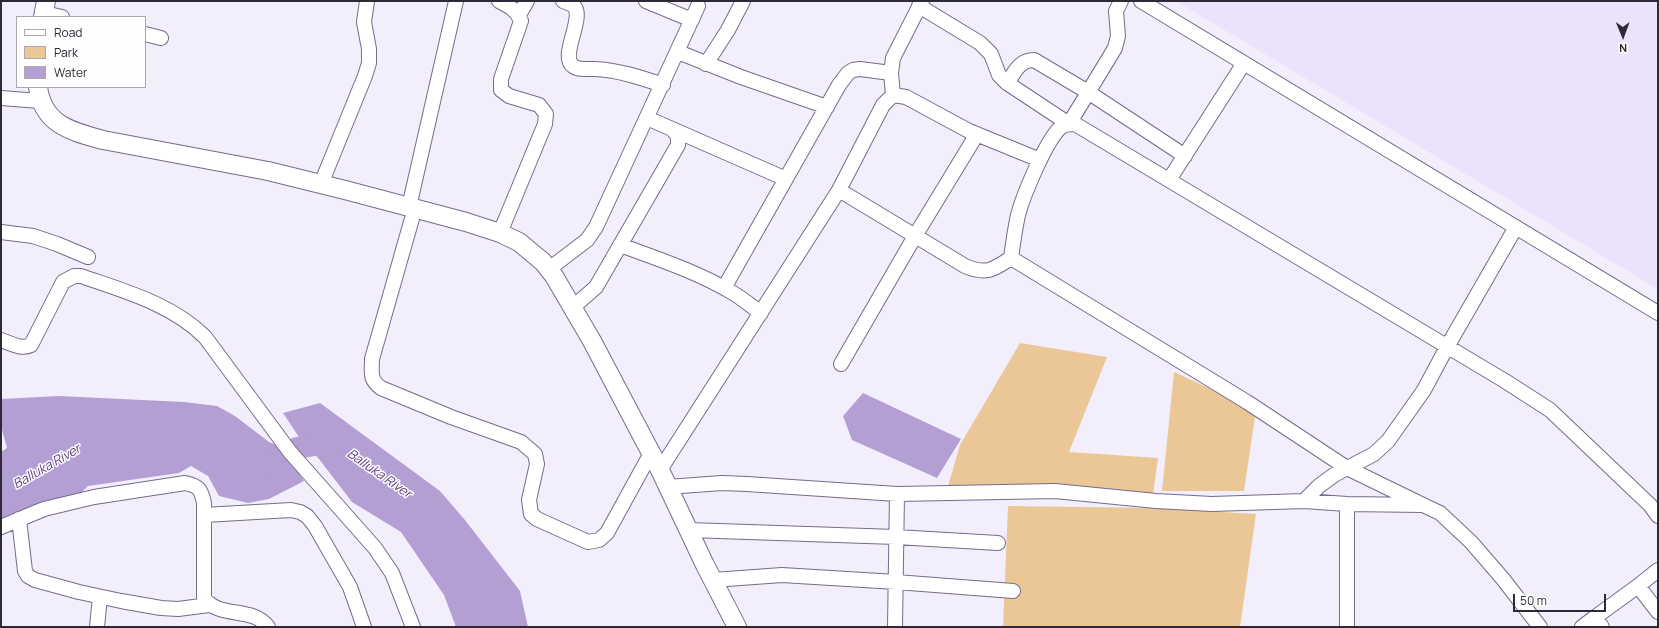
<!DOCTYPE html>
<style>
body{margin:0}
#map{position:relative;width:1659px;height:628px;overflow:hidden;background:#f3eefc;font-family:Manrope,sans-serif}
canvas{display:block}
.frame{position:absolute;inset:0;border:2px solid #2e2936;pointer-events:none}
.legend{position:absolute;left:16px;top:16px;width:130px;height:72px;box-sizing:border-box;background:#fefefe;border:1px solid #aba9ae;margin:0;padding:5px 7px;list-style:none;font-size:12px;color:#2e2936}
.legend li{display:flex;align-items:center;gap:8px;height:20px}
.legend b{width:20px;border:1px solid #aba9ae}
.north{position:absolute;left:1603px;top:16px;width:40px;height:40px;-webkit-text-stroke:3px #fefefe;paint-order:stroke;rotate:179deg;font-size:11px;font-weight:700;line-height:16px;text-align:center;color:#2e2936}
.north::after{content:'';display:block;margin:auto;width:14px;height:18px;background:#2e2936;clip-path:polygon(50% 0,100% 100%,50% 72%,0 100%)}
.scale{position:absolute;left:1513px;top:594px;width:93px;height:18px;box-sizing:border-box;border:2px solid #2e2936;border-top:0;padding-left:5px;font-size:12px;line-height:14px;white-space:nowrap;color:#2e2936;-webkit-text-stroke:3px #fefefe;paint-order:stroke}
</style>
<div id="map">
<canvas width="1659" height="628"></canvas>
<div class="frame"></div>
<ul class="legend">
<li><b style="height:5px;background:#fff"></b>Road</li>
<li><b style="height:11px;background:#ebc797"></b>Park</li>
<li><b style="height:11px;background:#b49fd5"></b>Water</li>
</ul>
<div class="north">N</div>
<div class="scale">50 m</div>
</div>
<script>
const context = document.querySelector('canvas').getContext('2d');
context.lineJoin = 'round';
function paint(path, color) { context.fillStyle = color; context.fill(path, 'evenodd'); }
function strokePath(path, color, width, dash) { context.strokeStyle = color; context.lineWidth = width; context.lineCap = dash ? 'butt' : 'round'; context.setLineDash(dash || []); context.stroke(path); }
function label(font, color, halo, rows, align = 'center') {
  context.font = font + ' Manrope,sans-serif'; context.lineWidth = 3; context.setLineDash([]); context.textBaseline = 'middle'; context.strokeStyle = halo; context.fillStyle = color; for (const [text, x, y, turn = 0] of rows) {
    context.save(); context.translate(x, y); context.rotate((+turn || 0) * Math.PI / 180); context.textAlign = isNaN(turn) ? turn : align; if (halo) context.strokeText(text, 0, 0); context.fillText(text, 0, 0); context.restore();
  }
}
paint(new Path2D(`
 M1176,1H1658V289Z`), '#ebe2fb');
paint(new Path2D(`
 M1020,343L1107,357L1069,452L1158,458L1153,495L980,493L948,486L960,445Z
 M1174,372L1256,410L1244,491H1162Z
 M1008,506L1154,508L1256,514L1240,627H1003Z`), '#ebc797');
paint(new Path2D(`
 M863,393L961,439L937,478L852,440L843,416Z
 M59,396L184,402L217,406L235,416L269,442L281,447L304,481L269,499L248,503L219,496L208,476L191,466L179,473L88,486L75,499L1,524V452L7,448L1,426V399Z
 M320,403L440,491L465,520L520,591L528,627H456L444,595L401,532L352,502L319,459L301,440L283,413Z`), '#b49fd5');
strokePath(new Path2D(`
 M272,464L297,448L320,444L336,446`), '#b49fd5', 22);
const minor = new Path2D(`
 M499,1C509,6 517,10 521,21L501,79V90L509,96L539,105L546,114L545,124L500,233
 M563,1C566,2 571,4 574,6C585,18 559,56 573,66C578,70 587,69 594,69C618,70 639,77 663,85
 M646,1L692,20
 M1141,1L1658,313
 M919,6L980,43L991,54L999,75L1007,83L1069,124L1115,48L1118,36L1116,11L1121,1
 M44,13L62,17
 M519,15L527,1
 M145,34L161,38
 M678,52L741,77L827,107
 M706,64L728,30L743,1
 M1007,83C1015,72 1019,60 1034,60L1088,92L1185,156
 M893,95L891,73L893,58L922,1
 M1,98L40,101
 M672,129L786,179
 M1169,180L1244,63
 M321,184L365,76L369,63V49L364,22L367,1
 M839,190L965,266C986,275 993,270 1011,258
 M409,207L456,1
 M415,208L372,359C372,373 369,379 381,388L451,417L521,442L535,454L537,464L529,500L531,514L537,519L588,542L599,540L607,533L651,453
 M1,232L33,236L57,244L88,257
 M620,245C658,259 698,272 733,293C743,299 751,306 761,313
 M549,269L587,240L596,227L698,6
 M724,288L839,85L848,73L853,70L860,69L891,73
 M572,308L596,287L678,145V136L672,129L647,118
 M1,340C10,343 21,350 31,345L63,282L74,276H81C124,291 172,304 205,337L290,452L375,548L392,573L413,627
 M841,364L915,236L977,134
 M660,470L839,190L883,105L893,95L906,97L969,131L1040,160
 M667,487L722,483L747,484L897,494L1055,491L1156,501L1212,504L1304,501L1347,504L1423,505L1440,513L1471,542L1503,579L1540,627
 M1304,501L1319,486L1334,475L1374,454L1388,441L1424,390L1447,347L1516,227
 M1423,505L1347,468L1247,402L1011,258C1013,243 1015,229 1018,215C1023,196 1046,140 1061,127C1065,124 1070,124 1075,124L1505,381L1550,410L1650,505L1658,516
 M204,515L291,510L300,512L307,516L315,526L350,587L364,627
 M19,519L25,571L28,576L35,580L79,592L121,601L161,608L178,609L209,605
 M1,527L44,509L94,497L185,483C199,486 201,489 204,503V598C219,619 253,606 268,627
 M689,530L896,537L998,543
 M1658,570L1638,586L1658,612
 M713,580L782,575L896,582L1013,591
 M97,627L100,597
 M895,627L897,494
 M1347,627V504
 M1582,627L1594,618
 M1602,627L1594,618L1638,586`);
const major = new Path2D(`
 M43,17L46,1
 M38,87C43,125 71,131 103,140L268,171L345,190L466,222L500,233L519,242L543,262L554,276L592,341L660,470L705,565L737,627`);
strokePath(minor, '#766b89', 16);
strokePath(major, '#766b89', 20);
strokePath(minor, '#fff', 14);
strokePath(major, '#fff', 18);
label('italic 13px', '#5b3e80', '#fefefe', [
 ["Balluka River",47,467,-30],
 ["Balluka River",379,474,35]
]);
</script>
